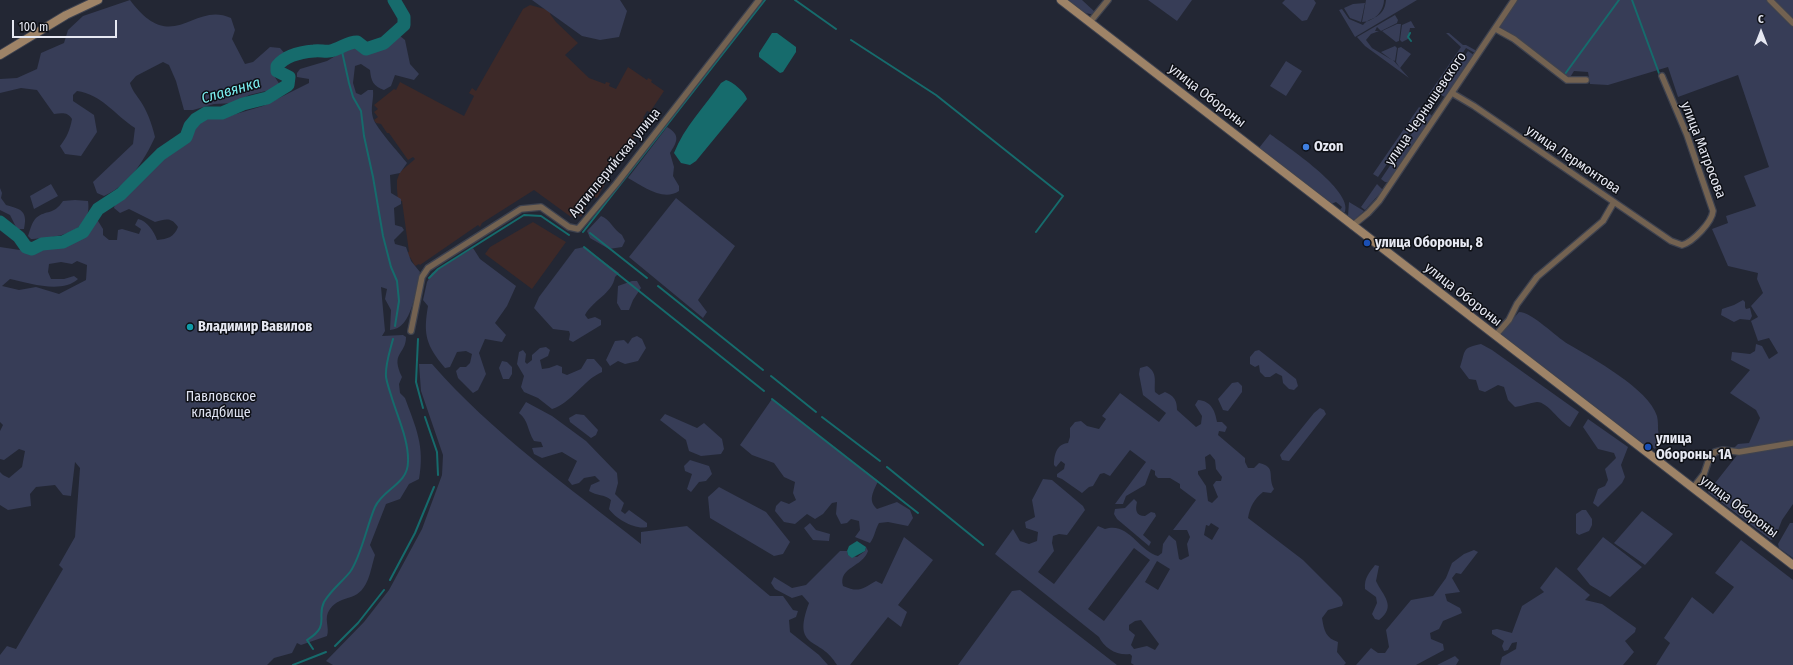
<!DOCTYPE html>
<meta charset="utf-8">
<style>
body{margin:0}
#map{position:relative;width:1793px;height:665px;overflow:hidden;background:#232734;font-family:"Fira Sans Condensed",sans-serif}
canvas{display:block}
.north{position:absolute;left:1741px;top:12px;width:40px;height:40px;-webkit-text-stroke:3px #0e1016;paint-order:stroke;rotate:0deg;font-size:11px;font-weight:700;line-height:16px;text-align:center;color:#e6e8f2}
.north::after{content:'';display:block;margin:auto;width:14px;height:18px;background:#e6e8f2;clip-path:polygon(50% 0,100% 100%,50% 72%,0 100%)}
.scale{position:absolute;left:12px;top:20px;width:105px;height:18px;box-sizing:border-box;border:2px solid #e6e8f2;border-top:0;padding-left:5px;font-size:12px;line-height:14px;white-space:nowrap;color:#e6e8f2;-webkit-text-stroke:3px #0e1016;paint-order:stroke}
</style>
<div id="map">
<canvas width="1793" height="665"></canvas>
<div class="north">С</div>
<div class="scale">100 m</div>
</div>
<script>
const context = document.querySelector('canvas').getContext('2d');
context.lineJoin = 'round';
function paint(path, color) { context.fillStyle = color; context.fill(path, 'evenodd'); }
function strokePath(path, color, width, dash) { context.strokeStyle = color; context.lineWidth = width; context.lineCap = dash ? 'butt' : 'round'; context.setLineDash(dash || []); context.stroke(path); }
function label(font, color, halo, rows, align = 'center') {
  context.font = font + ' "Fira Sans Condensed",sans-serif'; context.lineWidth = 3; context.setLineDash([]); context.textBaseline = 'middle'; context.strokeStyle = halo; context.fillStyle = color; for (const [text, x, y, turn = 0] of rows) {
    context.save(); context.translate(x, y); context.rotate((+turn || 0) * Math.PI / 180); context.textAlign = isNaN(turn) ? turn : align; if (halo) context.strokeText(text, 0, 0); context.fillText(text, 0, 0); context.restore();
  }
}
paint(new Path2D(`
 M530,5L552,11L550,14L556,22L578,43L565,55L589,78L605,84L606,82L610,83L609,86L616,89L628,67L647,80L648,78L652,80L651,82L664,91L650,112L647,111L643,118L647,122L600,181L605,184L597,198L589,195L582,206L586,208L581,217L575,213L571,217L534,190L482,223L480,227L478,225L420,265L419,264L415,266L410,257L403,258L402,254L409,252L402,201H398L397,189V180L400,172L415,159L413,157L408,160L389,133H387L381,124L376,123L374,120L378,117L374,112L378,109L374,105L394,89L396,90L400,82L464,116L474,96L469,93L472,88L476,91L523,9Z
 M533,222L566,242L532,289L485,254L490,247Z`), '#3d2928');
paint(new Path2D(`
 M130,0C173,58 193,0 231,18L235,30L232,39L245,64L253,62L270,47L280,48L286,55L274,65L271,71L280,85L270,90L249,95L236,103L214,104L193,110H184L176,81L169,65L163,62L136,76L130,83C132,90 135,93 139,99C147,110 152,124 155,137C144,161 129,185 104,196L97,193L93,182L133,144L135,128C115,115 101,94 77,91L73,95V101L94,115L97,132L81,156L65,154L60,146C67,137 70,130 72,119C68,112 62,113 54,114L37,90L21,88L0,93V79L17,78L37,69L41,53L64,43L68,30L83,16Z
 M532,0H620L627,11L619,37L600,40L582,36Z
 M1067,0H1082L1095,12C1088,19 1076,6 1067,0Z
 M1148,0H1192L1177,21Z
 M1285,0H1314L1316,3L1307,20L1302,21L1282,3Z
 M1366,0H1384C1384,11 1374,22 1362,22Z
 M1386,0H1417L1355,37L1339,10L1342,9L1349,19L1363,25C1370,16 1384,20 1386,0Z
 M1517,0H1793V440L1775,442L1769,446H1750L1740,450L1734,448L1738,444L1749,443L1760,418L1756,410L1730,393L1750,370L1731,360L1732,352L1750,354L1755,351L1756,344L1762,346L1769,359L1778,353L1769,338L1758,341L1751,321L1758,317L1751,306L1763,293L1757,279L1758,273L1728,266L1712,229L1728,223L1726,216L1756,206L1744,176L1769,167L1738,75L1678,97L1668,67L1608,85L1590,84L1588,72L1574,71L1569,79L1500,27Z
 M1365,3L1361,22L1350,18L1344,8L1353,4Z
 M1395,15L1398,20L1397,23L1381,31L1377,27L1375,31H1379L1371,34L1366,40L1372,48L1392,60L1381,52L1395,46L1397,48L1395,61L1393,60L1409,78L1365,46L1357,37Z
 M1411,21L1415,28H1410L1408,39L1402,42L1400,40L1402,25Z
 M1397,24H1401L1399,41L1396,42L1382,31Z
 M1446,33H1449L1463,45H1466L1475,50V53L1466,48L1433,97L1429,94L1461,47Z
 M400,36L405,40L410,64L419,74L414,80L395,75L391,86L384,90C373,86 371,81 370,70L361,64L355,66L353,83L356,93L361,95L368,90H373C374,100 370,107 373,118C376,128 400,154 407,163L400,173L390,175L391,193L401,199V204L394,208L395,225L402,227L404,230L394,240L395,244L406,247L411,261L420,272C415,289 413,329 390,330L391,310L385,299L387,289L381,287L385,331L382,336L403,335L406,337C406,355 390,352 402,377L399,384L400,393L405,398C416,428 425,446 419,479L409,484L400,499L386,504L370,545L375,555C370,571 369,591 351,597C342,600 336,601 330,609C323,618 330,627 327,636L301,645L297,643L292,653L274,658L267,665H0V655L7,646L16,649L63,569L59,565L75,537L80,468L75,462L71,496L63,495L55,485L36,487L30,494L31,506L8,510L0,505V472L3,475L9,478L22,467L25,451L19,449L4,460L0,459V431L3,425L0,422V247L33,252L45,247L65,245L79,239L95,220L98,221L103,229V235L109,240H117L118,230L122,229L139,234L141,229L135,225L138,219C147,221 154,231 157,240C168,239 174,237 178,227C171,217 166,219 155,222L129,209L120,213L114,208L115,202L164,157L187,141L198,122L209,115L229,116L263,106L309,83V79L297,77V73L300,69L327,61L352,46C374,53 382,48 400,36ZM77,261L87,265L86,280L59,294L36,287L19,290L2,286L10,279C29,283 62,294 78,279L74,276L64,279H51L48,272L49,264L61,262L72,264Z
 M1401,47L1411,54L1400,68L1396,62L1398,48Z
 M1468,51L1474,55L1445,97L1438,94Z
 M1286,61L1302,71L1286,96L1270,86Z
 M1419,107L1424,110L1378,177L1373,174Z
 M1427,111L1433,117L1389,182H1385L1381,179Z
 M667,127C681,135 677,142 670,153L674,167L673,176L679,186V191C663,202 643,186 628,178Z
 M1270,134C1286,146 1353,190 1345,212H1341L1340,210L1342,207L1336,202L1331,204L1259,148Z
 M51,184L58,196L34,209L30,196Z
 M1377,184L1383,190L1365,210L1361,207Z
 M0,188L2,193L1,198L6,205C21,209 28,211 24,229H17L10,215L0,210Z
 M676,198L735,246L698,300L707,312L703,318L629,257Z
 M75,200L88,201C93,234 55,238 31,239L28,236C30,230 32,222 36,218C47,209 53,216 63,201Z
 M1349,202L1364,211L1354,220L1348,216Z
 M601,216C610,219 613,229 622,235L625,241L622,247L609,249L590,238L587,231Z
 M584,247L619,273L615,277C612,294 593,300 585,315L588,319L595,317L601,320V325L573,342L569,340L570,334L569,331L553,329L534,308L539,297L575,249Z
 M473,248L480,259L516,286L507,306L495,323L506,335L502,342L485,339L479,353L486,374L478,390L473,393L458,378L456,371L460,367H466L470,363L472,354L466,351L457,352L450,367L445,368C426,345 423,335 428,306L423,300L427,282L432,273Z
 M632,281H637L641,288L633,300L629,310H621L617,303L618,286Z
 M1743,300L1745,302V307L1746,309L1750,308L1752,316L1750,320L1740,319L1734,322L1721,315L1722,309L1734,305Z
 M1519,312C1532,312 1556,337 1568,344C1592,358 1649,389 1657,416C1658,420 1658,425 1658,429C1659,436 1659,443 1655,449L1647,444L1645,445L1501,336V333Z
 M637,336L642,339L646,348L638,361L625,364L618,361L610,366L606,360L615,341L624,340L628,344L632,338Z
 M1481,344L1492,350L1579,412L1570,427C1559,422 1548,402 1537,402C1530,403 1522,406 1515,407L1508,400L1504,387L1498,385L1485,392L1479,390L1476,380L1469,379L1460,367C1466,350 1461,348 1481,344Z
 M546,347L550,350L548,356L540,360L542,369L549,368L557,365L562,367V373L567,375L581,369L587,359H594L602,368V372C583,380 572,403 552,409L538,398L524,392L521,387L524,376L517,364L519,352L523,350L526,354L525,362L527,364L532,360V355L540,348Z
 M1259,350L1296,379L1298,386L1294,390L1289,389L1283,383L1282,376L1276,373L1270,377H1265L1260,372L1259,365L1255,367L1250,364V357L1255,351Z
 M502,361L507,362L512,367V374L509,379H503L499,368Z
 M419,364H432C492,433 569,487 641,544V532L687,526L770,596H783L793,610L798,611L796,617L789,620L790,632L819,655L828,665H333L326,661L364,622L389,590L422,529L442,475L443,455L421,391Z
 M1147,366C1158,373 1154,381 1155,392L1159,395L1165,392C1174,396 1177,400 1177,410L1196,427L1201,424L1202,416L1195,405L1198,400C1211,401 1215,410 1217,422H1222L1227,427L1225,432L1219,431L1218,435L1245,458V462L1248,468H1254L1259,463C1277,467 1267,476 1274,489L1271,493L1263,492C1254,499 1250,507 1248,518L1303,560L1341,598L1343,603L1342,606L1328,610L1322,618C1324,631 1326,638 1338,642L1337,652L1346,663L1344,665H1134L1131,663L1132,656L1130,654C1117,656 1104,648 1099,637L995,554L1013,529L1020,541L1029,544L1037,541L1038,532L1026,528L1025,522L1035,517L1032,500L1043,479L1052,480L1083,506L1085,510L1067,535L1059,534L1053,536L1052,543L1054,551L1038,572L1054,584L1098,526L1105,529C1128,521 1139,551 1158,556L1162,553L1163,544L1169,535L1176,541L1179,559L1181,560L1189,556L1187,544L1190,537L1187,530H1173L1196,500L1180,488V484L1170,478H1158L1155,475V471L1151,469L1145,485L1126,496L1123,504H1115L1146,462L1130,450L1110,476L1104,473L1100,474L1093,486L1089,487L1082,493L1062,479L1057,477V474L1064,469L1065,464L1061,461L1056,467L1054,465C1054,454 1057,444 1068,443L1070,437V428L1075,422L1081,421L1087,426L1099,429L1106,419L1102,416L1120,393L1159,422L1166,413L1143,395L1139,374L1140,368ZM1210,454L1215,460L1216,469L1222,477L1221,481H1216L1213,485L1218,497L1212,503L1208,501L1206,486L1198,474V471L1206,469L1205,457ZM1211,523L1219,528L1212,540L1204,535L1206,525L1209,526ZM1134,548L1150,560L1104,621L1088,609ZM1157,561L1170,569L1158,590L1145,582ZM1141,620L1159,644L1155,650L1147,646L1134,649L1131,645L1135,635L1129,630V625L1135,621Z
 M1238,382L1242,386V392L1228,411L1223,410L1218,399L1232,383Z
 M772,399L878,481C874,491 867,500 877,509L897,502L910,510L913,518L908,526L888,522L879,523C875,530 875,536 870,543L855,537L860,530L859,521L851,519L847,523L841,524L836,514L837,502L832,503L823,514L815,519L807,514L795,524L784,522L775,511L776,506L781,501L789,504L796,500L793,493L795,482L784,477L774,463L752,455L740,445Z
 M526,402L552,416L586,441L617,473L618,483L615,494L624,503L621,511L625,514L629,510L647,523V527C635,530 616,519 609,509L611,500C604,494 597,496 589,491L591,485L600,481L595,476L584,478L579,483L572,485L568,480L577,461L562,452L542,458L534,454L532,448L543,447L541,442L534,441C527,430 529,421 519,413Z
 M1320,408L1324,410L1326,414L1289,461L1282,460L1280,455L1314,413Z
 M576,414L584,415L598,430L596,435L591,438L570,422L569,418Z
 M665,414L697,428L704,423L722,439L724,449L721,454L701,456L689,451L686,440L660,420Z
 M1588,419L1628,447L1621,465L1625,477L1622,483L1598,507L1593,503L1598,489L1605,486L1608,480L1605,469L1616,458L1614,453L1598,449L1583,427Z
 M1793,441V504L1782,520L1775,538L1771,540L1708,492L1738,454Z
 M690,460L709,466L712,474L706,481L699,482L691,492L687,489L692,474L685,471L684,466Z
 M719,487L766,512L790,542L783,554L774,556L710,518L708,497Z
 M1134,499L1137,502C1135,510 1136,516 1145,516L1151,512L1155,513L1156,516L1143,535L1151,542L1149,546L1117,519L1114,514L1115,509L1125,508Z
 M1582,510H1586L1592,519V525L1589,531L1579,535L1576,533V514Z
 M1642,511L1673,534L1645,565L1614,543Z
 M810,523L816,530L830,534L829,541L813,540L804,528Z
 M1790,523H1793V558L1779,548L1778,544Z
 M904,537L933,560L898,605L907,612L901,627L888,617L850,665H837C821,636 791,651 809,603L802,595L792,598L775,589L771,583L774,577L792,588L806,585L840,551H847L848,555L857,557L865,551L866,547L868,551C863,567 838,567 843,586C859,593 862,589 876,581L882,584Z
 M1603,537L1642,567L1610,597L1590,585L1577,569Z
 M1741,540L1793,580V665H1656L1670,643L1664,638L1692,597L1713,614L1734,587L1715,573Z
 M1474,550L1478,552L1461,574L1456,573L1452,578L1460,592L1445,594L1447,601L1460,608L1462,613L1443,621L1439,629L1430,633L1431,639L1443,644L1444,650L1416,665H1356L1371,648L1378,653H1385L1389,647L1386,630L1411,600L1433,596L1446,578L1452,563L1464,554Z
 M1375,565L1379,566L1376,581C1383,596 1397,606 1379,620L1375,619L1372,614L1377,603L1376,597L1365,589C1364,578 1369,573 1375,565Z
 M1556,567L1590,595L1585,600L1602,604L1636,628L1635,632L1625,641L1634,652L1623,665H1500L1502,657L1516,649L1517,642L1512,643L1508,650L1504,651L1502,646L1504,641L1492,634V630L1497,629L1512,633L1522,606L1544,592L1540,588Z
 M1020,590L1117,665H958L1012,591Z
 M1455,656L1459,660L1456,665H1437Z`), '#373d57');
paint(new Path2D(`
 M772,33H777L796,47V52L783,72L780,73L759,57V53Z
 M726,80C733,82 745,92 747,99L696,161L690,165L681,163L674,153C684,127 705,106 721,83Z
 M857,541L866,547L865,551L852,558L848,555L847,551L849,546Z`), '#166b6c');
strokePath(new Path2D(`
 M795,0L836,29
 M1632,0L1660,76
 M1410,33L1408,37L1411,41
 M851,40L936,95L1063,196L1036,232
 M341,47L349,83L353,97L361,111L364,136L373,177L383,236L391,267L397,281L399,301L395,326
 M1565,74L1619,0
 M583,232L765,0
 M590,233L647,278
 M584,247L764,391
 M429,278L438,269L524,215L541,216L569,235
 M658,286L763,370
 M418,339L416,382L423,408
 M771,376L816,412
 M772,399L918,513
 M425,417L437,452L438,475
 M822,417L880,461
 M887,467L983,545
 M390,580L415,533L434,487
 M335,646L358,623L384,590
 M313,649L307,640C331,625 316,618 324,602C331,590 342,582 350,572C361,557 367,525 375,507C383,489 408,484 408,462C409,440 397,416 391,395C389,389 387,383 386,377C385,364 390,351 393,339
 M293,665L326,652`), '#166b6c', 2);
strokePath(new Path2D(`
 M0,222L19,237L26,247L32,249L42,244L63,242L83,232L98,209L121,194L161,154L186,137L190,126L196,119L206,113H222L243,104L267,98L288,85L289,77L277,71V66C285,56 301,52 314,51C320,50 325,52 330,51C340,49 347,42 357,42L366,49L384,43L404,25V17L394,0`), '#166b6c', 13);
const street = new Path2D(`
 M1770,0L1793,23
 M1090,22L1108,0
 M1496,29L1514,39L1567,80H1586
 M1452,93L1474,106L1671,241L1682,245C1693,242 1712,222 1713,211L1687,135L1662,76
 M1352,226L1368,213L1379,201L1514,0
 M411,331L422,277L428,268L521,209L541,207L569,227L578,229L616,184L759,0
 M1495,336L1509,320L1517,304L1537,277L1603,221L1614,202
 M1693,488L1704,474L1708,462L1715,452L1723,450L1739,452L1793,443`);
const secondary = new Path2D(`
 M1061,0L1793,565
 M0,55L66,15L98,0`);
strokePath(street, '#3e424f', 8);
strokePath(secondary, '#3e424f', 10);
strokePath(street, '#736251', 5.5);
strokePath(secondary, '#9e8367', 8);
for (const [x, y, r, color] of [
 [1306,147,4,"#3f7fe0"],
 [1367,243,4,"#1a4fb4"],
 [190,327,4,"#0f9aa8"],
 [1648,447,4,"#1a4fb4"]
]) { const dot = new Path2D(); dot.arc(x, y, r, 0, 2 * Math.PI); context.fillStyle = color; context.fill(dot); strokePath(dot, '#0e1016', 1.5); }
label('14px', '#e6e8f2', '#0e1016', [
 ["улица Обороны",1207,96,38],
 ["улица Чернышевского",1426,109,-56],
 ["улица Матросова",1703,150,69],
 ["улица Лермонтова",1573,160,34],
 ["Артиллерийская улица",615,163,-51],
 ["улица Обороны",1463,295,38],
 ["улица Обороны",1739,507,37]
]);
label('bold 14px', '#e6e8f2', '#0e1016', [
 ["Ozon",1314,147],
 ["улица Обороны, 8",1375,243],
 ["Владимир Вавилов",198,327],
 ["улица",1656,439],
 ["Обороны, 1А",1656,455]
], 'left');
label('14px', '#dfe3f2', '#0e1016', [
 ["Павловское",221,397],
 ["кладбище",221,413]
]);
label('italic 15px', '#7beff0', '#0e1016', [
 ["Славянка",231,91,-16]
]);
</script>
